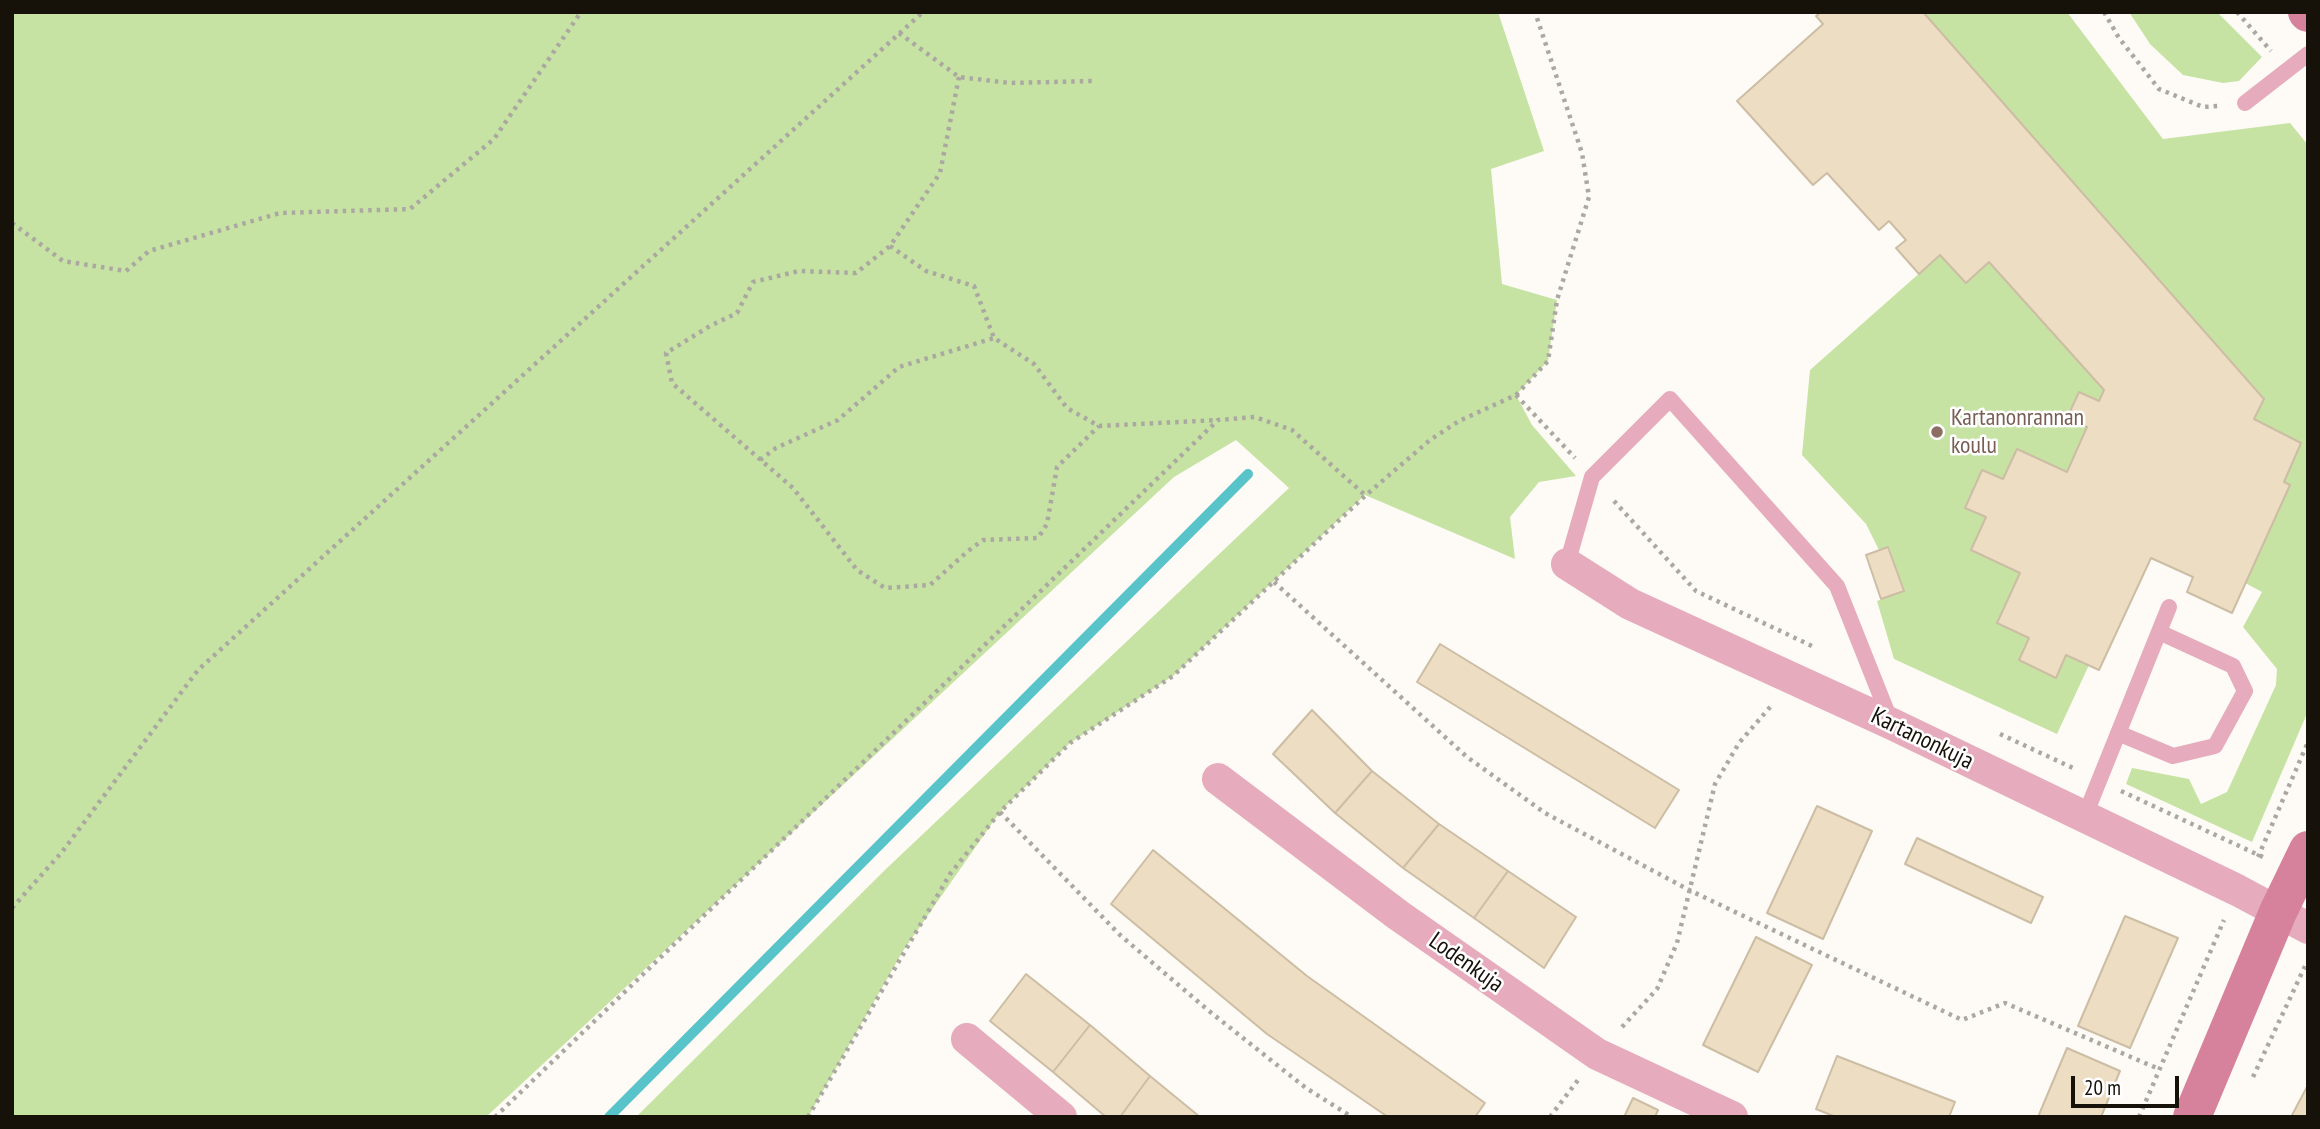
<!DOCTYPE html>
<style>
body{margin:0}
#map{position:relative;width:2320px;height:1129px;overflow:hidden;background:#fefbf6;font-family:"PT Sans Narrow",sans-serif}
canvas{display:block}
.frame{position:absolute;inset:0;border:14px solid #171209;pointer-events:none}
.scale{position:absolute;left:2071px;top:1076px;width:108px;height:32px;box-sizing:border-box;border:4px solid #171209;border-top:0;padding-left:9px;font-size:21px;line-height:24px;white-space:nowrap;color:#171209;-webkit-text-stroke:5px #fff;paint-order:stroke}
</style>
<div id="map">
<canvas width="2320" height="1129"></canvas>
<div class="frame"></div>
<div class="scale">20 m</div>
</div>
<script>
const context = document.querySelector('canvas').getContext('2d');
context.lineJoin = 'round';
function paint(path, color) { context.fillStyle = color; context.fill(path, 'evenodd'); }
function strokePath(path, color, width, dash) { context.strokeStyle = color; context.lineWidth = width; context.lineCap = dash ? 'butt' : 'round'; context.setLineDash(dash || []); context.stroke(path); }
function label(font, color, halo, rows, align = 'center') {
  context.font = font + ' "PT Sans Narrow",sans-serif'; context.lineWidth = 5; context.setLineDash([]); context.textBaseline = 'middle'; context.strokeStyle = halo; context.fillStyle = color; for (const [text, x, y, turn = 0] of rows) {
    context.save(); context.translate(x, y); context.rotate((+turn || 0) * Math.PI / 180); context.textAlign = isNaN(turn) ? turn : align; if (halo) context.strokeText(text, 0, 0); context.fillText(text, 0, 0); context.restore();
  }
}
paint(new Path2D(`
 M12,12H1498L1544,151L1491,169L1502,284L1557,300L1548,361L1516,395L1532,425L1576,476L1539,482L1510,517L1515,559L1365,495L1173,676L1070,743L1000,812L903,951L808,1117H636L887,868L1289,488L1236,440L1174,477L486,1117H12Z
 M1923,12H2067L2163,139L2290,123L2308,145V711L2252,842L2126,784L2132,768L2189,779L2201,804L2227,792L2276,685L2277,669L2243,627L2262,592L2245,583L2290,486L2284,482L2301,443L2254,419L2264,398Z
 M2129,12H2217L2262,57L2239,81L2223,83L2183,75L2150,44Z
 M1940,255L1966,283L1989,262L2104,390L2099,401L2079,393L2067,418L2087,427L2067,472L2017,449L2003,479L1982,470L1965,507L1986,517L1971,550L2020,573L1997,622L2029,638L2019,660L2056,677L2066,655L2089,665L2057,734L1894,659L1877,601L1904,591L1889,547L1879,550L1866,524L1802,455L1810,370Z`), '#c6e3a3');
strokePath(new Path2D(`
 M609,1117L1248,474`), '#58c4ca', 10);
const building = new Path2D(`
 M1821,12H1923L2264,399L2254,419L2301,443L2284,482L2290,485L2232,613L2187,592L2193,577L2151,558L2099,670L2066,655L2056,678L2019,660L2029,638L1997,623L2020,573L1971,550L1986,517L1965,508L1982,470L2003,479L2017,449L2067,472L2087,427L2067,418L2079,392L2099,401L2104,390L1989,262L1966,283L1940,255L1919,274L1896,248L1906,240L1889,221L1879,230L1827,173L1813,185L1737,101L1823,24L1816,16Z
 M1888,547L1904,591L1881,599L1866,555Z
 M1440,644L1679,790L1655,828L1417,682Z
 M1312,710L1372,771L1335,813L1273,754Z
 M1372,771L1439,824L1403,868L1335,813Z
 M1817,806L1872,831L1823,939L1767,913Z
 M1439,824L1508,871L1474,918L1403,868Z
 M1917,838L2043,897L2031,923L1905,864Z
 M1153,850L1307,976L1485,1103L1475,1117H1388L1267,1034L1111,904Z
 M1508,871L1576,917L1544,968L1474,918Z
 M2125,916L2178,938L2130,1048L2078,1026Z
 M1756,937L1812,965L1758,1072L1703,1045Z
 M1026,974L1090,1025L1053,1072L990,1021Z
 M1090,1025L1150,1076L1120,1117H1106L1053,1072Z
 M2067,1048L2120,1071L2101,1117H2038Z
 M1837,1056L1955,1102L1949,1117H1836L1816,1109Z
 M1150,1076L1200,1117H1120Z
 M2308,1085V1117H2291Z
 M1633,1098L1658,1110L1655,1117H1624Z`);
paint(building, '#edddc3');
strokePath(building, '#ccbda4', 2);
strokePath(new Path2D(`
 M2104,12L2119,38L2159,89L2203,107L2219,106
 M2237,12L2271,51
 M899,33L959,77L1010,83L1093,81
 M959,77L940,173L890,246L856,273L799,271L753,282L737,313L710,326L666,353L672,383L793,488L857,570L885,588L930,585L968,551L983,540L1038,538L1047,524L1057,467L1099,426
 M12,223L63,261L126,271L149,251L280,213L410,209L494,139L581,12
 M890,246L926,271L974,286L994,338L1034,364L1067,408L1099,426L1218,420
 M1516,395L1575,458
 M760,460L776,448L838,420L899,367L994,338
 M1614,501L1696,591L1812,646
 M1274,582L1467,757L1545,813L1691,891L1962,1020L2005,1003L2159,1069
 M2000,734L2075,769
 M2121,791L2265,858
 M1000,812L1120,935L1209,1011L1306,1088L1352,1117
 M2258,857L2308,742
 M12,908L62,852L198,670L923,12
 M1622,1027L1657,989L1677,943L1715,784L1739,743L1771,706
 M2253,1077L2307,962
 M495,1117L1218,420L1255,417L1292,430L1365,495
 M808,1117L950,874L1000,812L1070,743L1173,676L1366,495L1430,440L1459,421L1516,395L1548,361L1557,300L1589,197L1582,153L1535,12
 M1550,1117L1578,1080
 M2139,1117L2224,920`), '#aba8a1', 4.5, [3.5, 5]);
strokePath(new Path2D(`
 M2245,103L2308,54
 M1567,564L1592,477L1670,399L1837,586L1891,722
 M2118,733L2173,756L2215,746L2245,691L2233,666L2159,632
 M2084,818L2169,607`), '#e6abbc', 16);
strokePath(new Path2D(`
 M1567,564L1630,604L1892,724L2237,890L2308,928
 M1218,779L1398,915L1597,1054L1732,1117
 M967,1039L1061,1117`), '#e6abbc', 32);
strokePath(new Path2D(`
 M2307,12L2308,13
 M2192,1117L2278,912L2308,850`), '#d7829d', 38);
for (const [x, y, r, color] of [
 [1937,432,7,"#8d6e63"]
]) { const dot = new Path2D(); dot.arc(x, y, r, 0, 2 * Math.PI); context.fillStyle = color; context.fill(dot); strokePath(dot, '#fff', 2.5); }
label('24px', '#785e54', '#fff', [
 ["Kartanonrannan",1951,418],
 ["koulu",1951,446]
], 'left');
label('24px', '#171209', '#fff', [
 ["Kartanonkuja",1922,739,26],
 ["Lodenkuja",1466,963,35]
]);
</script>
